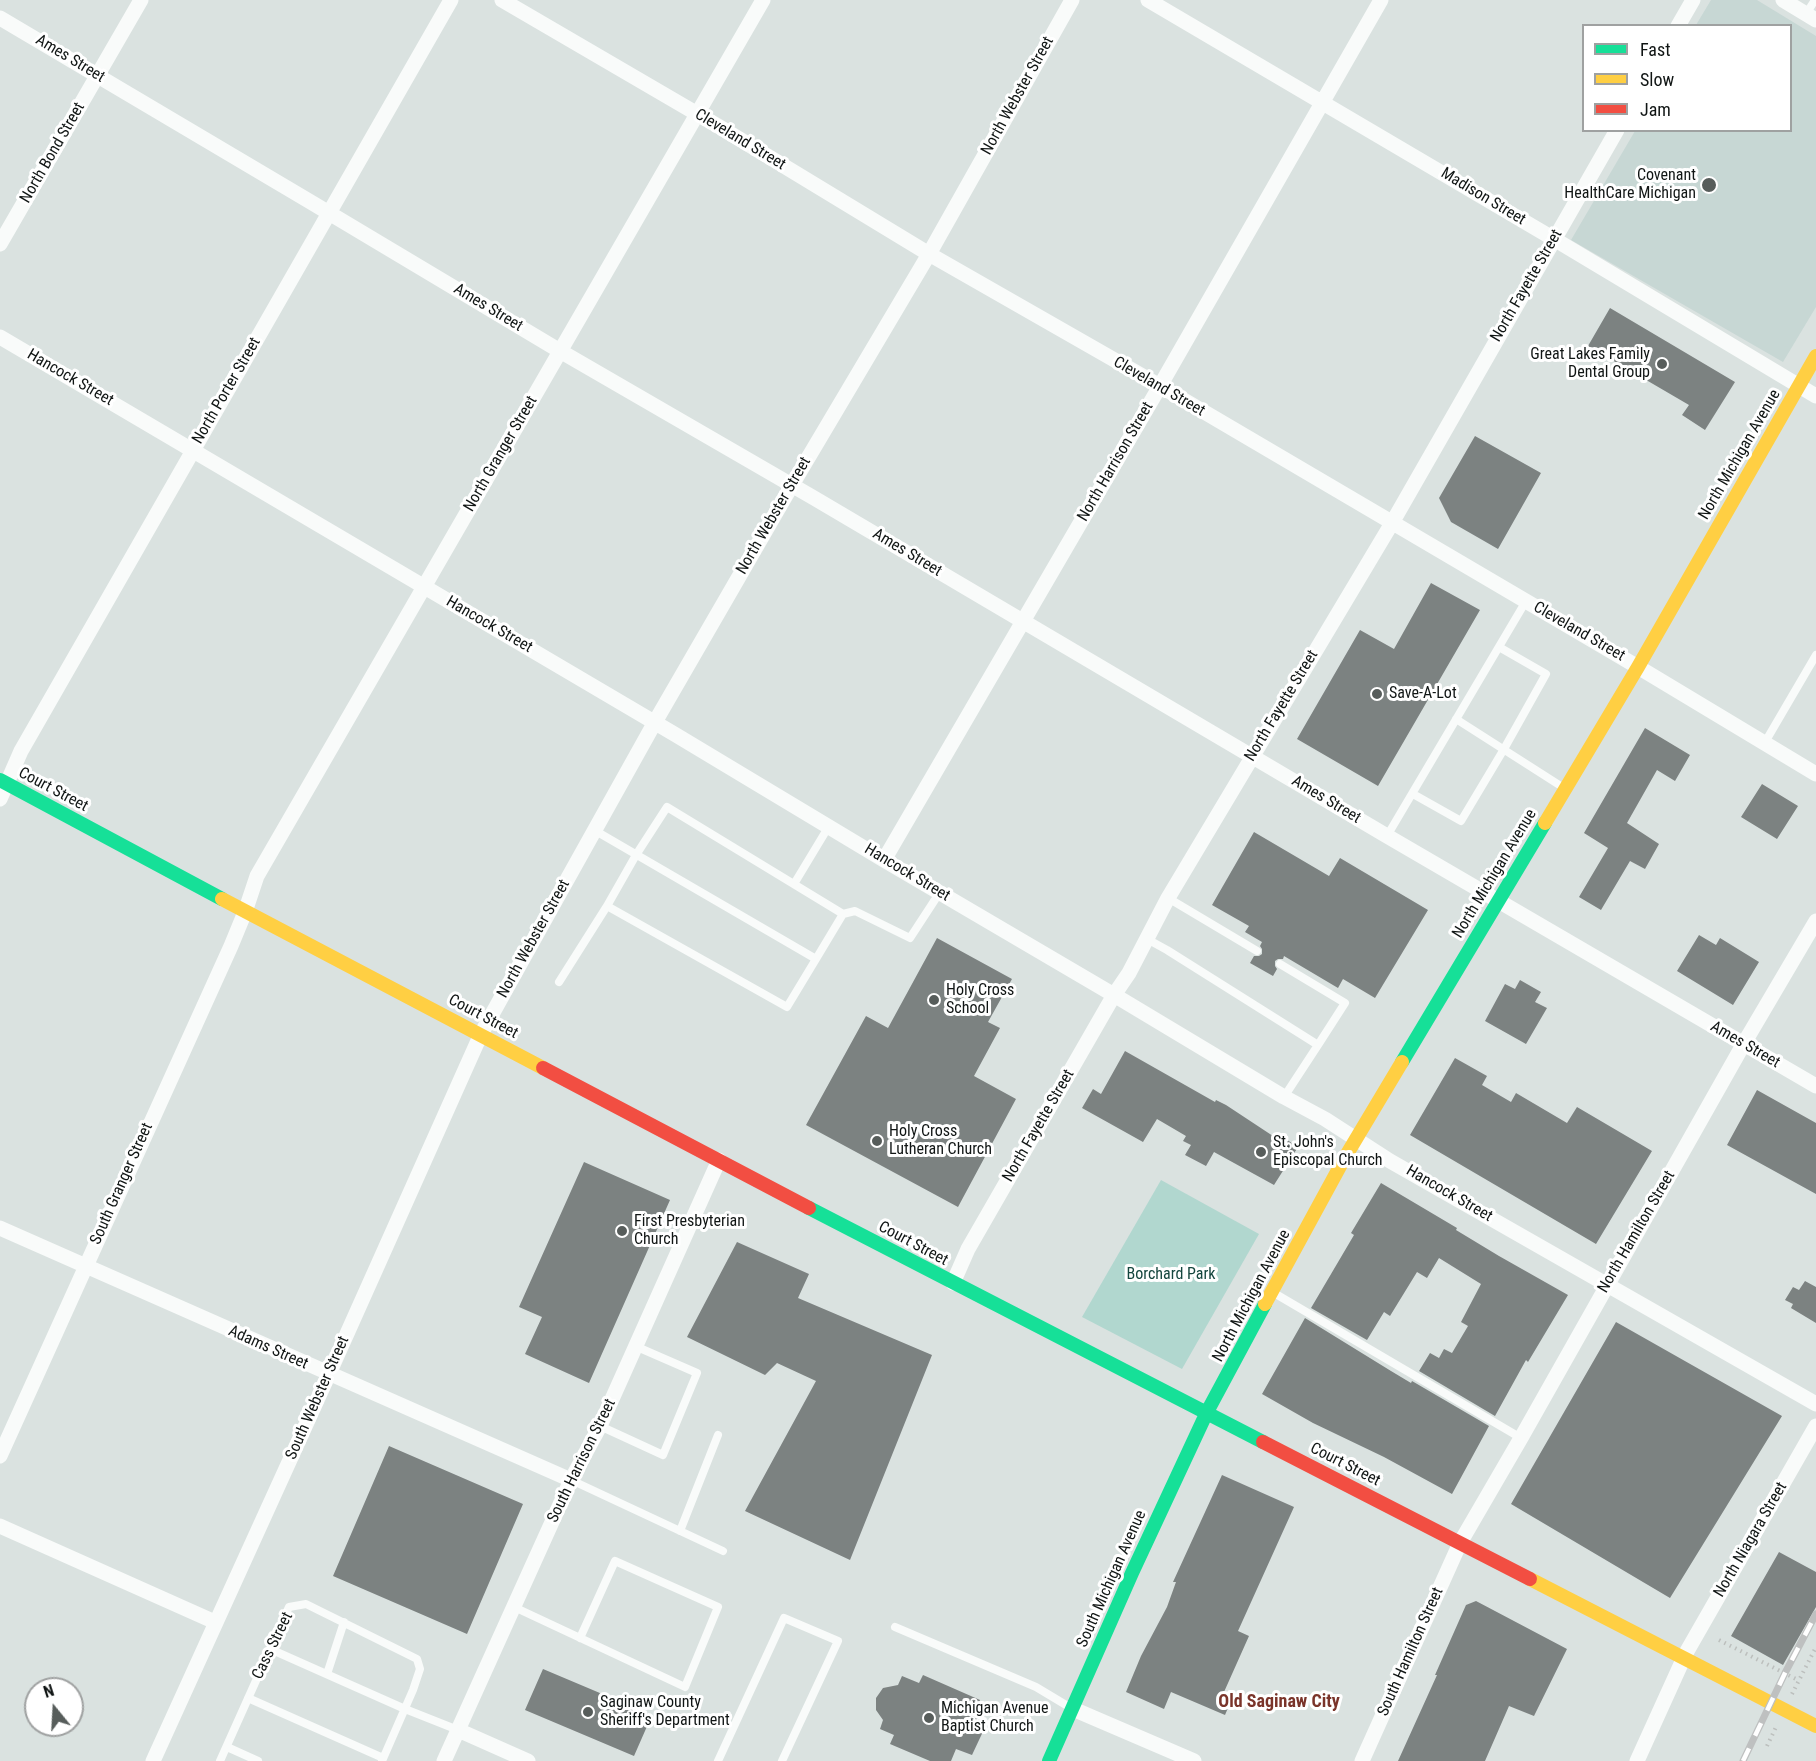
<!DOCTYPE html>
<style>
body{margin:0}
#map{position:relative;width:1816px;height:1761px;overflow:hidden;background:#dae2e0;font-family:"Roboto Condensed",sans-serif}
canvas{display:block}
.legend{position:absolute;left:1582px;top:24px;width:210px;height:108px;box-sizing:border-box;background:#fff;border:2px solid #9fa1a1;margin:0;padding:8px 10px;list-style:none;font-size:18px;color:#101514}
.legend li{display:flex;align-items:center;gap:12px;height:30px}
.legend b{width:30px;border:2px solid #9fa1a1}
.north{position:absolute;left:24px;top:1677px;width:60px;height:60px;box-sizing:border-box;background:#fff;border:2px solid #9fa1a1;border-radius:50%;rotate:342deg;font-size:16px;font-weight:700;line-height:24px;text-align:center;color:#101514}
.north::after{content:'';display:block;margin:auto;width:21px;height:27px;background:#575d5b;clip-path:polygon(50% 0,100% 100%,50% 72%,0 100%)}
</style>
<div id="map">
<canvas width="1816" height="1761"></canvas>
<ul class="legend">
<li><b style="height:8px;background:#16e098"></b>Fast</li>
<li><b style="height:8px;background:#ffcf43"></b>Slow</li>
<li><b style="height:8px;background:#f24e42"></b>Jam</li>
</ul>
<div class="north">N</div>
</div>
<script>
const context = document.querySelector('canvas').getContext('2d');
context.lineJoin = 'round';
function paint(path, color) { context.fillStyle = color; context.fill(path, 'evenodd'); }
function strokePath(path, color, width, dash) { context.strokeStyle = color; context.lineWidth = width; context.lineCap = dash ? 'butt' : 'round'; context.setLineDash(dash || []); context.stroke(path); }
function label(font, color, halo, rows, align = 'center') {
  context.font = font + ' "Roboto Condensed",sans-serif'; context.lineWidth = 6; context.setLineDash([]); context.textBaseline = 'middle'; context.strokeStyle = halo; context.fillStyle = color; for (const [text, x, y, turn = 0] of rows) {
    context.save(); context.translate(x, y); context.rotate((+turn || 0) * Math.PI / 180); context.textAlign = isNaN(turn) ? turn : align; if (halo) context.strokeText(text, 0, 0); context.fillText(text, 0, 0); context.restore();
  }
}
paint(new Path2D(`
 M1711,0H1757L1816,36V307L1783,362L1571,240L1635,131L1790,130V26L1696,25Z`), '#c7d7d4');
paint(new Path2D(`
 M1161,1180L1259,1234L1182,1369L1082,1317Z`), '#b1d7cf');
paint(new Path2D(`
 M1610,308L1735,382L1705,430L1682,415L1689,405L1588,346Z
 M1475,436L1541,473L1498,549L1451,522L1439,498Z
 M1431,583L1480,610L1378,786L1297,739L1360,630L1394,649Z
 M1645,728L1690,755L1675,781L1657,770L1627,823L1659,844L1645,869L1630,861L1601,910L1579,897L1608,848L1584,833Z
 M1762,784L1798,806L1777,839L1741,817Z
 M1254,832L1329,876L1340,858L1428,910L1375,998L1343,979L1338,988L1284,956L1283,959H1278L1275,961V966L1277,969L1273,976L1250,963L1254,956H1259L1262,954V949L1260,946L1262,942L1245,932L1249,926L1212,905Z
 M1699,935L1716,945L1720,938L1759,962L1733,1005L1677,971Z
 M937,938L1012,979L988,1022L1000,1028L974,1076L1016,1099L958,1207L806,1125L866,1016L888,1028Z
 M1520,980L1541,992L1535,1002L1547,1008L1526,1044L1485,1021L1505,984L1515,989Z
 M1125,1051L1215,1102L1216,1100L1226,1105L1276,1138L1278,1134L1298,1147L1274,1185L1214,1152L1206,1166L1185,1155L1191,1145L1183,1141L1186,1136L1157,1119L1143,1142L1082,1108L1093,1089L1101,1094Z
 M1455,1058L1487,1076L1482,1085L1511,1102L1516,1093L1567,1123L1577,1107L1652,1151L1596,1244L1410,1135Z
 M1757,1090L1816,1123V1194L1727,1145Z
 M584,1162L670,1200L589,1383L525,1354L542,1317L519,1307Z
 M1381,1183L1457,1228L1456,1230L1499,1256L1568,1295L1528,1362L1526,1360L1495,1416L1419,1371L1430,1353L1439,1358L1444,1349L1452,1353L1468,1326L1461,1322L1481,1284L1439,1258L1427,1278L1417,1272L1390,1316L1384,1312L1367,1340L1311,1308L1354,1235L1351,1233Z
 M737,1242L809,1274L798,1298L932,1355L850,1560L745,1511L816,1381L777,1363L765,1375L687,1337Z
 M1805,1281L1816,1287V1323L1791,1308L1793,1304L1785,1300L1793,1287L1799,1290Z
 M1305,1318L1391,1371L1411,1383L1412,1381L1489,1426L1452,1494L1384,1457L1313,1423L1262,1394Z
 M1616,1322L1782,1416L1670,1598L1511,1504Z
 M389,1446L523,1504L467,1634L333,1576Z
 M1222,1475L1294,1507L1238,1631L1249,1636L1224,1692L1233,1696L1225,1715L1171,1692L1164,1709L1126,1692L1141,1656L1167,1607L1176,1582H1173Z
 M1779,1552L1816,1572V1607L1783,1665L1731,1636Z
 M1476,1601L1567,1649L1534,1716L1509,1706L1485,1761H1398L1437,1675H1435L1466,1605Z
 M543,1669L652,1715L634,1756L525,1710Z
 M923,1675L980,1700L973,1717L987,1723L972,1755L956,1749L951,1761H930L890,1744L894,1735L880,1729L883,1720L876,1710V1698L883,1688L898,1685L902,1676L919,1683Z`), '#7c8281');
strokePath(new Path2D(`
 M1719,1640L1798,1680
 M1792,1694L1816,1647
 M1767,1746L1777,1725`), '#bcbfbd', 4, [1.5, 4.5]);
strokePath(new Path2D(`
 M1806,14L1815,0
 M1456,719L1564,788
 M1764,744L1816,655
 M1413,794L1461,821L1504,749L1546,674L1499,647
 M1387,836L1526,601
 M794,884L829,826
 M1168,898L1257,951
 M607,906L636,855L667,807L843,914L816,959
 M843,914L855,911L910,938L940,892
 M1147,939L1167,950L1318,1045L1284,1097
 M1280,964L1345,1003L1318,1045
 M559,982L607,906L787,1007L816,959L594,830
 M1274,1293L1521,1438
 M600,1426L663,1455L697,1373L635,1346
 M571,1480L723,1551
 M680,1531L718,1435
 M514,1607L685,1687L718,1607L615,1561L580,1638
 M895,1627L1036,1687L1071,1708
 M270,1649L405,1709L458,1730
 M327,1674L344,1622
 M248,1698L383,1758
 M227,1747L258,1761
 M220,1761L289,1607L306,1604L417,1659L420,1669L413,1690L382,1761
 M718,1761L784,1618L838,1641L782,1761`), '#f9fbfa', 8);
strokePath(new Path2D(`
 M502,0L718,126L929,254L1160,386L1638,667L1816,774
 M1148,0L1554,239L1816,396
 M1783,0L1816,20
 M0,18L309,201L560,351L814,498L1387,836L1816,1086
 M1678,26L1693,0
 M0,244L141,0
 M0,337L676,735L884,860L1114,995L1284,1097L1325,1119L1390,1161L1816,1404
 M0,799L21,751L451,0
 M884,860L1160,386L1381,0
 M0,1228L571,1480
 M953,1283L968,1249L1114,995L1129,973L1168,898L1392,523L1617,130
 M0,1456L231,946L245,912L257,876L763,0
 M0,1526L215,1622
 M1073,1709L1194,1761
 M458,1730L528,1761
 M153,1761L329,1374L481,1034L655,722L792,485L929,254L1072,0
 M444,1761L571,1480L600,1426L719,1160
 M1362,1761L1460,1543L1521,1438L1743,1045L1816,921
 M1637,1761L1686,1653L1816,1426`), '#f9fbfa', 15);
strokePath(new Path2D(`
 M0,780L222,899
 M1402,1062L1545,823
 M809,1208L1263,1442
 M1049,1761L1132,1573L1207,1412L1265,1304`), '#16e098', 14);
strokePath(new Path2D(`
 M1545,823L1638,667L1816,356
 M222,899L543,1068
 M1265,1304L1344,1159L1402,1062
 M1530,1579L1816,1726`), '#ffcf43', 14);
strokePath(new Path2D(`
 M543,1068L809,1208
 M1263,1442L1530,1579`), '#f24e42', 14);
const rail = new Path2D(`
 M1743,1761L1785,1673L1816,1614`);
strokePath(rail, '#bec0c0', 7);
strokePath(rail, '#fff', 4.5, [14]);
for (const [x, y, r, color] of [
 [1709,185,8,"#575d5b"],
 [1662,364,6,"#575d5b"],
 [1377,694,6,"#575d5b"],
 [934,1000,6,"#575d5b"],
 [877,1141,6,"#575d5b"],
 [1261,1152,6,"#575d5b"],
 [622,1231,6,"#575d5b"],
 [588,1712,6,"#575d5b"],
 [929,1718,6,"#575d5b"]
]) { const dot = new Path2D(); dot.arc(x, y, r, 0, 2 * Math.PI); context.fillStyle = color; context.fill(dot); strokePath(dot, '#fff', 2); }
label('16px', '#101514', '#fff', [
 ["Ames Street",70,59,31],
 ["North Webster Street",1018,96,-61],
 ["Cleveland Street",740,140,31],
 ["North Bond Street",53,153,-60],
 ["Madison Street",1483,197,31],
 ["North Fayette Street",1527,286,-60],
 ["Ames Street",488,308,31],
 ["Hancock Street",70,378,30],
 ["Cleveland Street",1159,387,30],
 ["North Porter Street",227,391,-60],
 ["North Granger Street",501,454,-60],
 ["North Michigan Avenue",1740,455,-60],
 ["North Harrison Street",1116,462,-60],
 ["North Webster Street",774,516,-60],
 ["Ames Street",907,553,31],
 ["Hancock Street",489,625,30],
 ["Cleveland Street",1579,632,30],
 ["North Fayette Street",1282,706,-59],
 ["Court Street",53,790,28],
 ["Ames Street",1326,800,31],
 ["Hancock Street",907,873,31],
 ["North Michigan Avenue",1495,874,-59],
 ["North Webster Street",534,939,-61],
 ["Court Street",483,1017,28],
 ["Ames Street",1745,1045,30],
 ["North Fayette Street",1039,1126,-60],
 ["South Granger Street",122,1184,-66],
 ["Hancock Street",1449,1194,30],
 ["North Hamilton Street",1637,1232,-60],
 ["Court Street",913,1244,28],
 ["North Michigan Avenue",1252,1296,-62],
 ["Adams Street",268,1348,24],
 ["South Webster Street",318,1398,-66],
 ["South Harrison Street",582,1461,-64],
 ["Court Street",1345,1465,27],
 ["North Niagara Street",1751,1540,-60],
 ["South Michigan Avenue",1112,1579,-66],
 ["Cass Street",273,1646,-64],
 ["South Hamilton Street",1411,1652,-66]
]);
label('16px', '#101514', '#fff', [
 ["Covenant",1696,176,"right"],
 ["HealthCare Michigan",1696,194,"right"],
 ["Great Lakes Family",1650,355,"right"],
 ["Dental Group",1650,373,"right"],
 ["Save-A-Lot",1389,694],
 ["Holy Cross",946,991],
 ["School",946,1009],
 ["Holy Cross",889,1132],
 ["Lutheran Church",889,1150],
 ["St. John's",1273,1143],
 ["Episcopal Church",1273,1161],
 ["First Presbyterian",634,1222],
 ["Church",634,1240],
 ["Saginaw County",600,1703],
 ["Sheriff's Department",600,1721],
 ["Michigan Avenue",941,1709],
 ["Baptist Church",941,1727]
], 'left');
label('16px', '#14463e', '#fff', [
 ["Borchard Park",1171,1275]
]);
label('bold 18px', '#7a342a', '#fff', [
 ["Old Saginaw City",1279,1702]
]);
</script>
